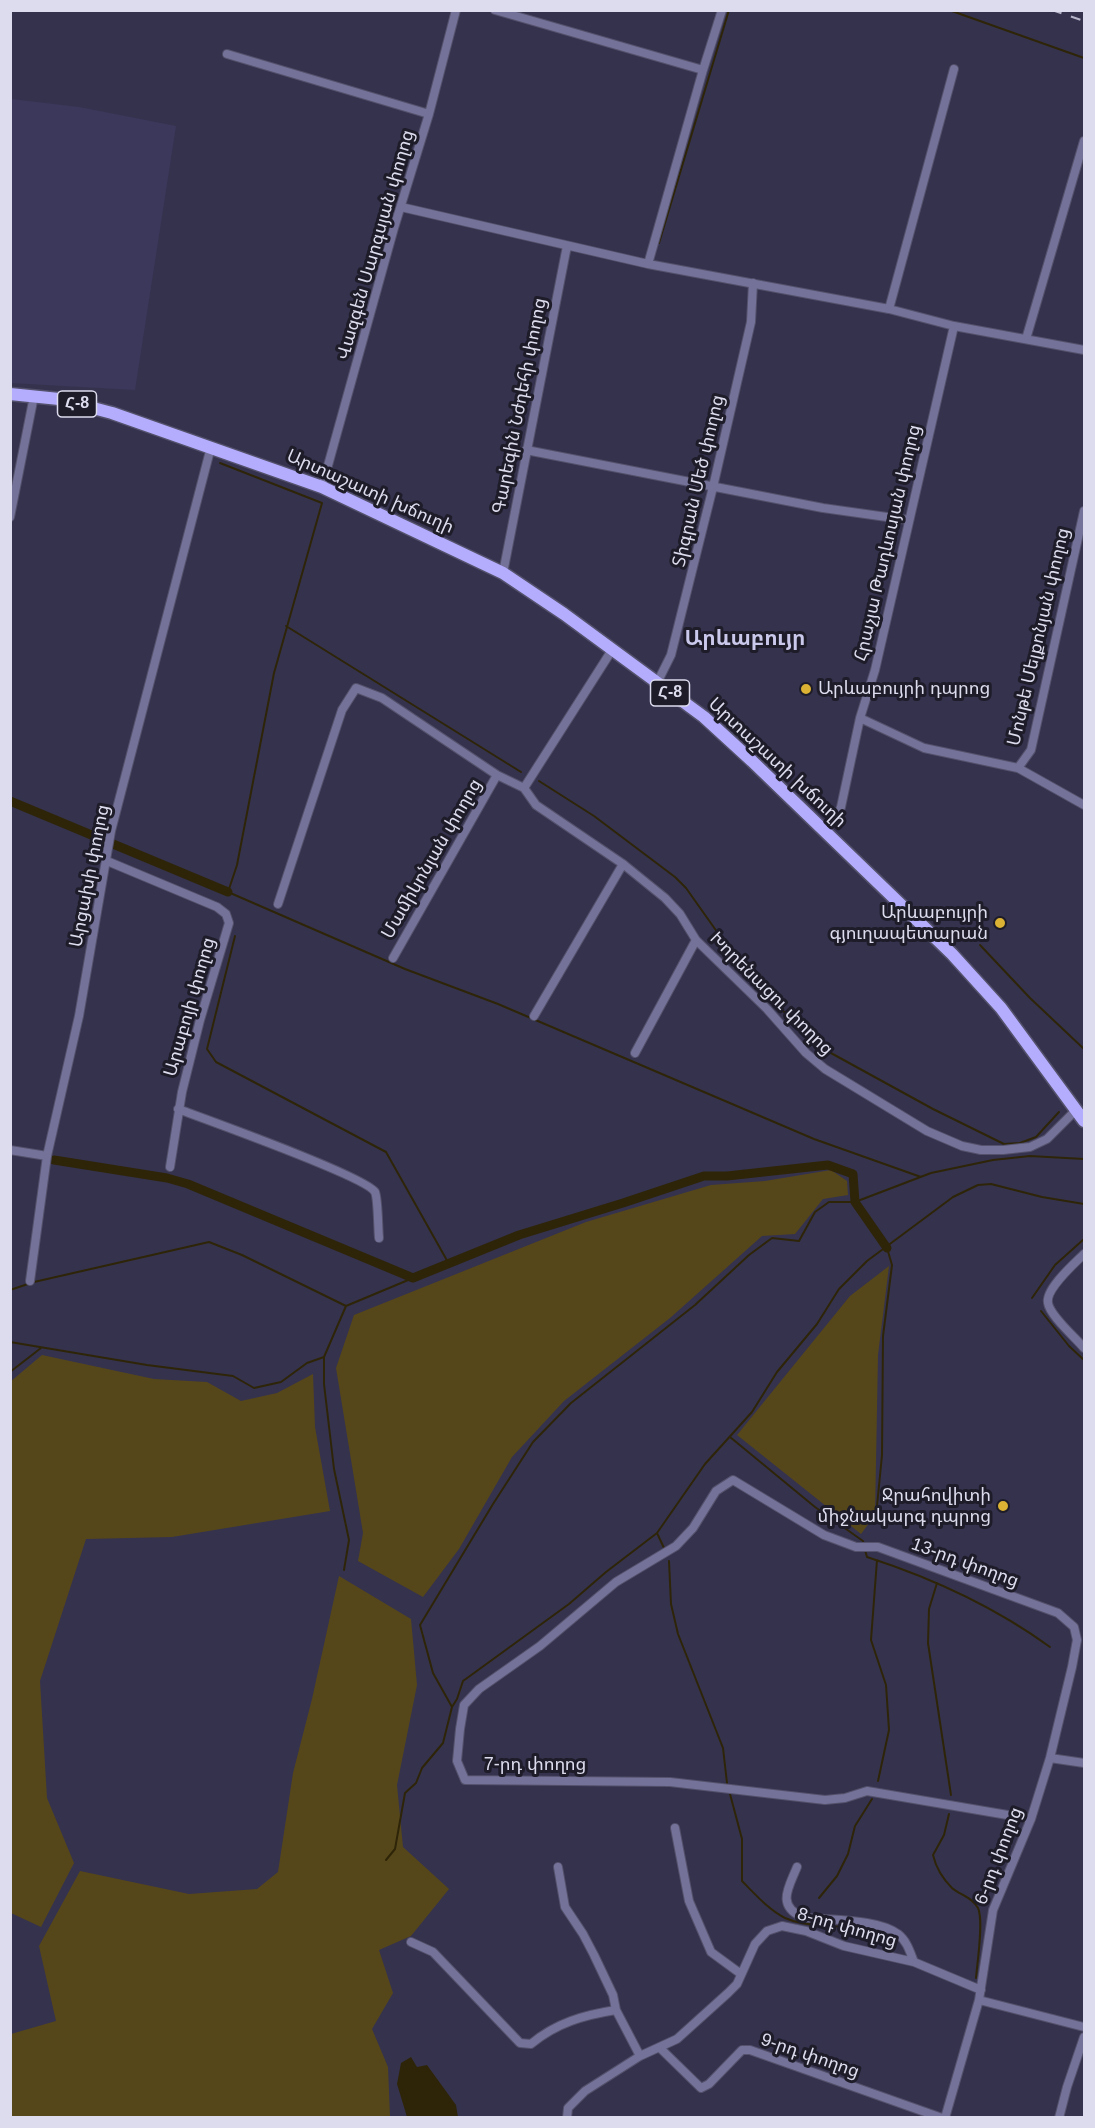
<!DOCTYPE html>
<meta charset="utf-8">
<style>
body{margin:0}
#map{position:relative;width:1095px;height:2128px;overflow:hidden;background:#35324e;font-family:Helvetica,sans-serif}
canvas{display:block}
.frame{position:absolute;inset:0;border:12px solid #dcdcee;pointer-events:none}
</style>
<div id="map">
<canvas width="1095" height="2128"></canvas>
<div class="frame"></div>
</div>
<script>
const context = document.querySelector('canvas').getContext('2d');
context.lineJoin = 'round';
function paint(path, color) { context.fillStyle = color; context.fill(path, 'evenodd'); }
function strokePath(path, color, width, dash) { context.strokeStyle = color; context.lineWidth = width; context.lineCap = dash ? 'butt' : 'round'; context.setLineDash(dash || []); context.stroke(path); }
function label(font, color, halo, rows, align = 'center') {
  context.font = font + ' Helvetica,"Noto Sans Armenian",sans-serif'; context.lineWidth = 6; context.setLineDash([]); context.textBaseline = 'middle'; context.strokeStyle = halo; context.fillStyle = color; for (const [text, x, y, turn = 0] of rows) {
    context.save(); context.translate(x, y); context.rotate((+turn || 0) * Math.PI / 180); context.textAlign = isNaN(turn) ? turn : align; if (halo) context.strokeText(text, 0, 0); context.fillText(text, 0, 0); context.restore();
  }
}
paint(new Path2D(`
 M11,99L79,107L176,126L135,390L11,383Z`), '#3c385b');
paint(new Path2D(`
 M831,1170L847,1181L848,1195L823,1199L795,1234L762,1236L670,1318L564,1401L512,1457L459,1549L423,1597L358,1561L363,1533L336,1368L354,1315L586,1222L711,1185L765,1181Z
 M889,1266L878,1355L875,1515L861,1534L737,1435L850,1296Z
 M42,1355L154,1379L207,1382L241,1401L277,1393L313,1374L315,1427L330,1511L172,1537L86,1539L40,1681L47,1798L74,1863L41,1927L11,1913L10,1382Z
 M339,1576L411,1619L417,1685L397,1785L403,1847L449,1889L411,1936L379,1950L393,1993L372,2029L388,2067L390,2117H11V2034L56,2021L39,1946L80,1871L189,1894L257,1889L278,1872L293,1773L312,1699Z`), '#56471a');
paint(new Path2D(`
 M411,2057L417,2067L427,2065L456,2105L458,2117H407L397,2084L401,2063Z`), '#2e2509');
strokePath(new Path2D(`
 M949,10L1084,58
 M659,243L729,10
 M220,463L322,503L274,673L237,865L228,892L405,969L498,1004L814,1139L921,1177
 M286,626L521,772
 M539,781L594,816L675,877L686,888L737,960L778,1006L820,1047L933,1109L1004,1144L1020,1143L1036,1137L1059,1112
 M235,936L207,1049L216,1062L386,1152L449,1264
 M980,945L1030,998L1084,1049
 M10,1290L34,1282L209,1242L242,1255L346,1306L413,1278
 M1032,1298L1055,1265L1084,1239
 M1041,1311L1069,1346L1084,1360
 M10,1342L147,1365L233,1376L254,1388L281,1382L307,1363L324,1357L346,1306
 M324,1357V1384L334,1469L349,1540L344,1570
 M10,1372L41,1348
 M730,1437L815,1507L863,1541L864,1544
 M877,1506L882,1455L883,1336L892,1265L887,1248
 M657,1533L664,1548
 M865,1550L867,1557C932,1578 995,1607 1050,1647
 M877,1560L871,1640L886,1685L889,1730L878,1781
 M669,1561L671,1604L678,1634L723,1748L727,1783
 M937,1583L929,1609L928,1643L951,1795
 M452,1707L433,1673L420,1625L493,1504L533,1442L571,1403L695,1305L749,1255L772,1238L799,1241L815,1212L829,1202H855L931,1173L993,1160L1030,1156L1084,1159
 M730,1794L742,1839V1881C755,1894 768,1909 785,1918C805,1927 844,1927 865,1927
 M949,1814L944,1835L933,1855C936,1868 942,1878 952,1888C960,1895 972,1897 978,1908C984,1920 977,1964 976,1978
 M386,1860L395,1849L405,1793L416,1783L422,1768L443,1743L452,1707L457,1699L463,1681L569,1604L606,1572L657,1533L705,1464L752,1412L777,1372L817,1324L839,1289L867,1261L953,1197L978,1185L991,1184L1042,1197L1084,1204
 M819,1898L837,1876L848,1854L855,1826L872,1799`), '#2e2509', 2);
strokePath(new Path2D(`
 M10,801L228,892
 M54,1160L167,1178L188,1184L413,1278L519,1235L623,1203L704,1176H727L828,1165L853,1174L855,1202L887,1248`), '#2e2509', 9);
const street = new Path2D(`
 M495,10L703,70
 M227,54L429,114
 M401,207L648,264L889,309L954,326L1084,350
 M648,264L703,70L722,10
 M889,309L954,69
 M1026,339L1084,141
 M526,450L823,508L908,520
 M322,487L394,228L429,114L456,10
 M10,517L34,396
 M503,573L567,246
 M657,683L671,655L713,487L751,322L753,283
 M860,718L924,748L1018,768L1084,805
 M1018,768L1031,750L1084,511
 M524,788L612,650
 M822,830L838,815L841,807L860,718L875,670L954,326
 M107,861L217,907L226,914L229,923L200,1020L182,1092L170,1167
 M278,904L342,710L356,688L382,698L497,775L524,788L536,805L623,864L665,898L680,914L696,940L767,1009L806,1053L825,1069L927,1131L962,1146L981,1150H1003L1030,1147L1047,1139L1076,1110
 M393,958L497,775
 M534,1016L623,864
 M635,1053L696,940
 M178,1109C205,1119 367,1177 375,1192C378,1198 378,1228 379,1238
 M10,1150L47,1156
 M1084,1254C1075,1263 1045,1289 1048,1303C1050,1316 1075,1337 1084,1348
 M30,1281L47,1156L79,1016L111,831L211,447
 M1050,1758L1084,1763
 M675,1828L689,1901L711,1952L741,1974
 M558,1867L565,1907L583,1934L594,1955L613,1995L616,2010L640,2056
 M797,1867C789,1887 776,1905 802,1917C829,1921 876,1918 898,1934C907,1941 910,1952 914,1962
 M411,1942L433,1952L520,2043L531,2044C556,2023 584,2015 616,2010
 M979,2000L1084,2027
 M660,2048L701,2088L709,2084L742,2050H750L942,2118
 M567,2118L568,2108L585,2091L640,2056L677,2039L728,1993L737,1984L755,1944L767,1931L782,1926L806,1931L844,1946L914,1962L981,1990
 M945,2118L979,2000L993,1910L1031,1819L1050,1758L1072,1667L1077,1640L1074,1627L1058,1613L878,1547H856L824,1535L733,1480L716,1491L693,1528L676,1546L616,1582L540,1646L479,1689L464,1705L460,1729L457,1761L465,1780L670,1782L825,1800L845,1798L867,1791L1031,1819
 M1059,2118L1067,2087L1084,2037`);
const primary = new Path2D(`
 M10,394L59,399L112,413L322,487L503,573L564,614L704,717L752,761L952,954L1001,1008L1084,1121`);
strokePath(street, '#53516b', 10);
strokePath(primary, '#53516b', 15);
strokePath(street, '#757299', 8);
strokePath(primary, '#b4acfd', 12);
strokePath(new Path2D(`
 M1052,10L1084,21`), '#b6b5c9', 2, [10, 10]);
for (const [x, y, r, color] of [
 [806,689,6,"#dbb233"],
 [1000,923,6,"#dbb233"],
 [1003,1506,6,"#dbb233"]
]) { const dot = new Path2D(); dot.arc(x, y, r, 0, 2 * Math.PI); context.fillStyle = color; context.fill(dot); strokePath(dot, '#1d1c28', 2); }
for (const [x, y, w] of [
 [77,404,39],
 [670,693,39]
]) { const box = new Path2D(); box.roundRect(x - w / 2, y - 13, w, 26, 4.5); context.fillStyle = '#1d1c28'; context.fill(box); strokePath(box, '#dcdcee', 1.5); }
label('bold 16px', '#dcdcee', null, [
 ["Հ-8",77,404],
 ["Հ-8",670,693]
]);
label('18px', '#dcdcee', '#1d1c28', [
 ["Վազգեն Սարգսյան փողոց",376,245,-74],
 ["Գարեգին Նժդեհի փողոց",520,406,-79],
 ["Տիգրան Մեծ փողոց",699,481,-77],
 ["Արտաշատի խճուղի",370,492,24],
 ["Հրաչյա Թադևոսյան փողոց",888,543,-77],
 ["Մոնթե Մելքոնյան փողոց",1039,637,-77],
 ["Արտաշատի խճուղի",777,763,43],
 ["Մամիկոնյան փողոց",432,859,-60],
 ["Արցախի փողոց",90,876,-79],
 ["Խորենացու փողոց",771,994,45],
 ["Արաբոյի փողոց",190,1007,-74],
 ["13-րդ փողոց",965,1563,20],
 ["7-րդ փողոց",535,1765],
 ["6-րդ փողոց",999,1856,-69],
 ["8-րդ փողոց",847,1928,16],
 ["9-րդ փողոց",810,2056,19]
]);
label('18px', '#dcdcee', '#1d1c28', [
 ["Արևաբույրի դպրոց",818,689,"left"],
 ["Արևաբույրի",988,913],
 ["գյուղապետարան",988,934],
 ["Ջրահովիտի",991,1496],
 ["միջնակարգ դպրոց",991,1517]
], 'right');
label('bold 21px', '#cac8eb', '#1d1c28', [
 ["Արևաբույր",745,639]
]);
</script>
